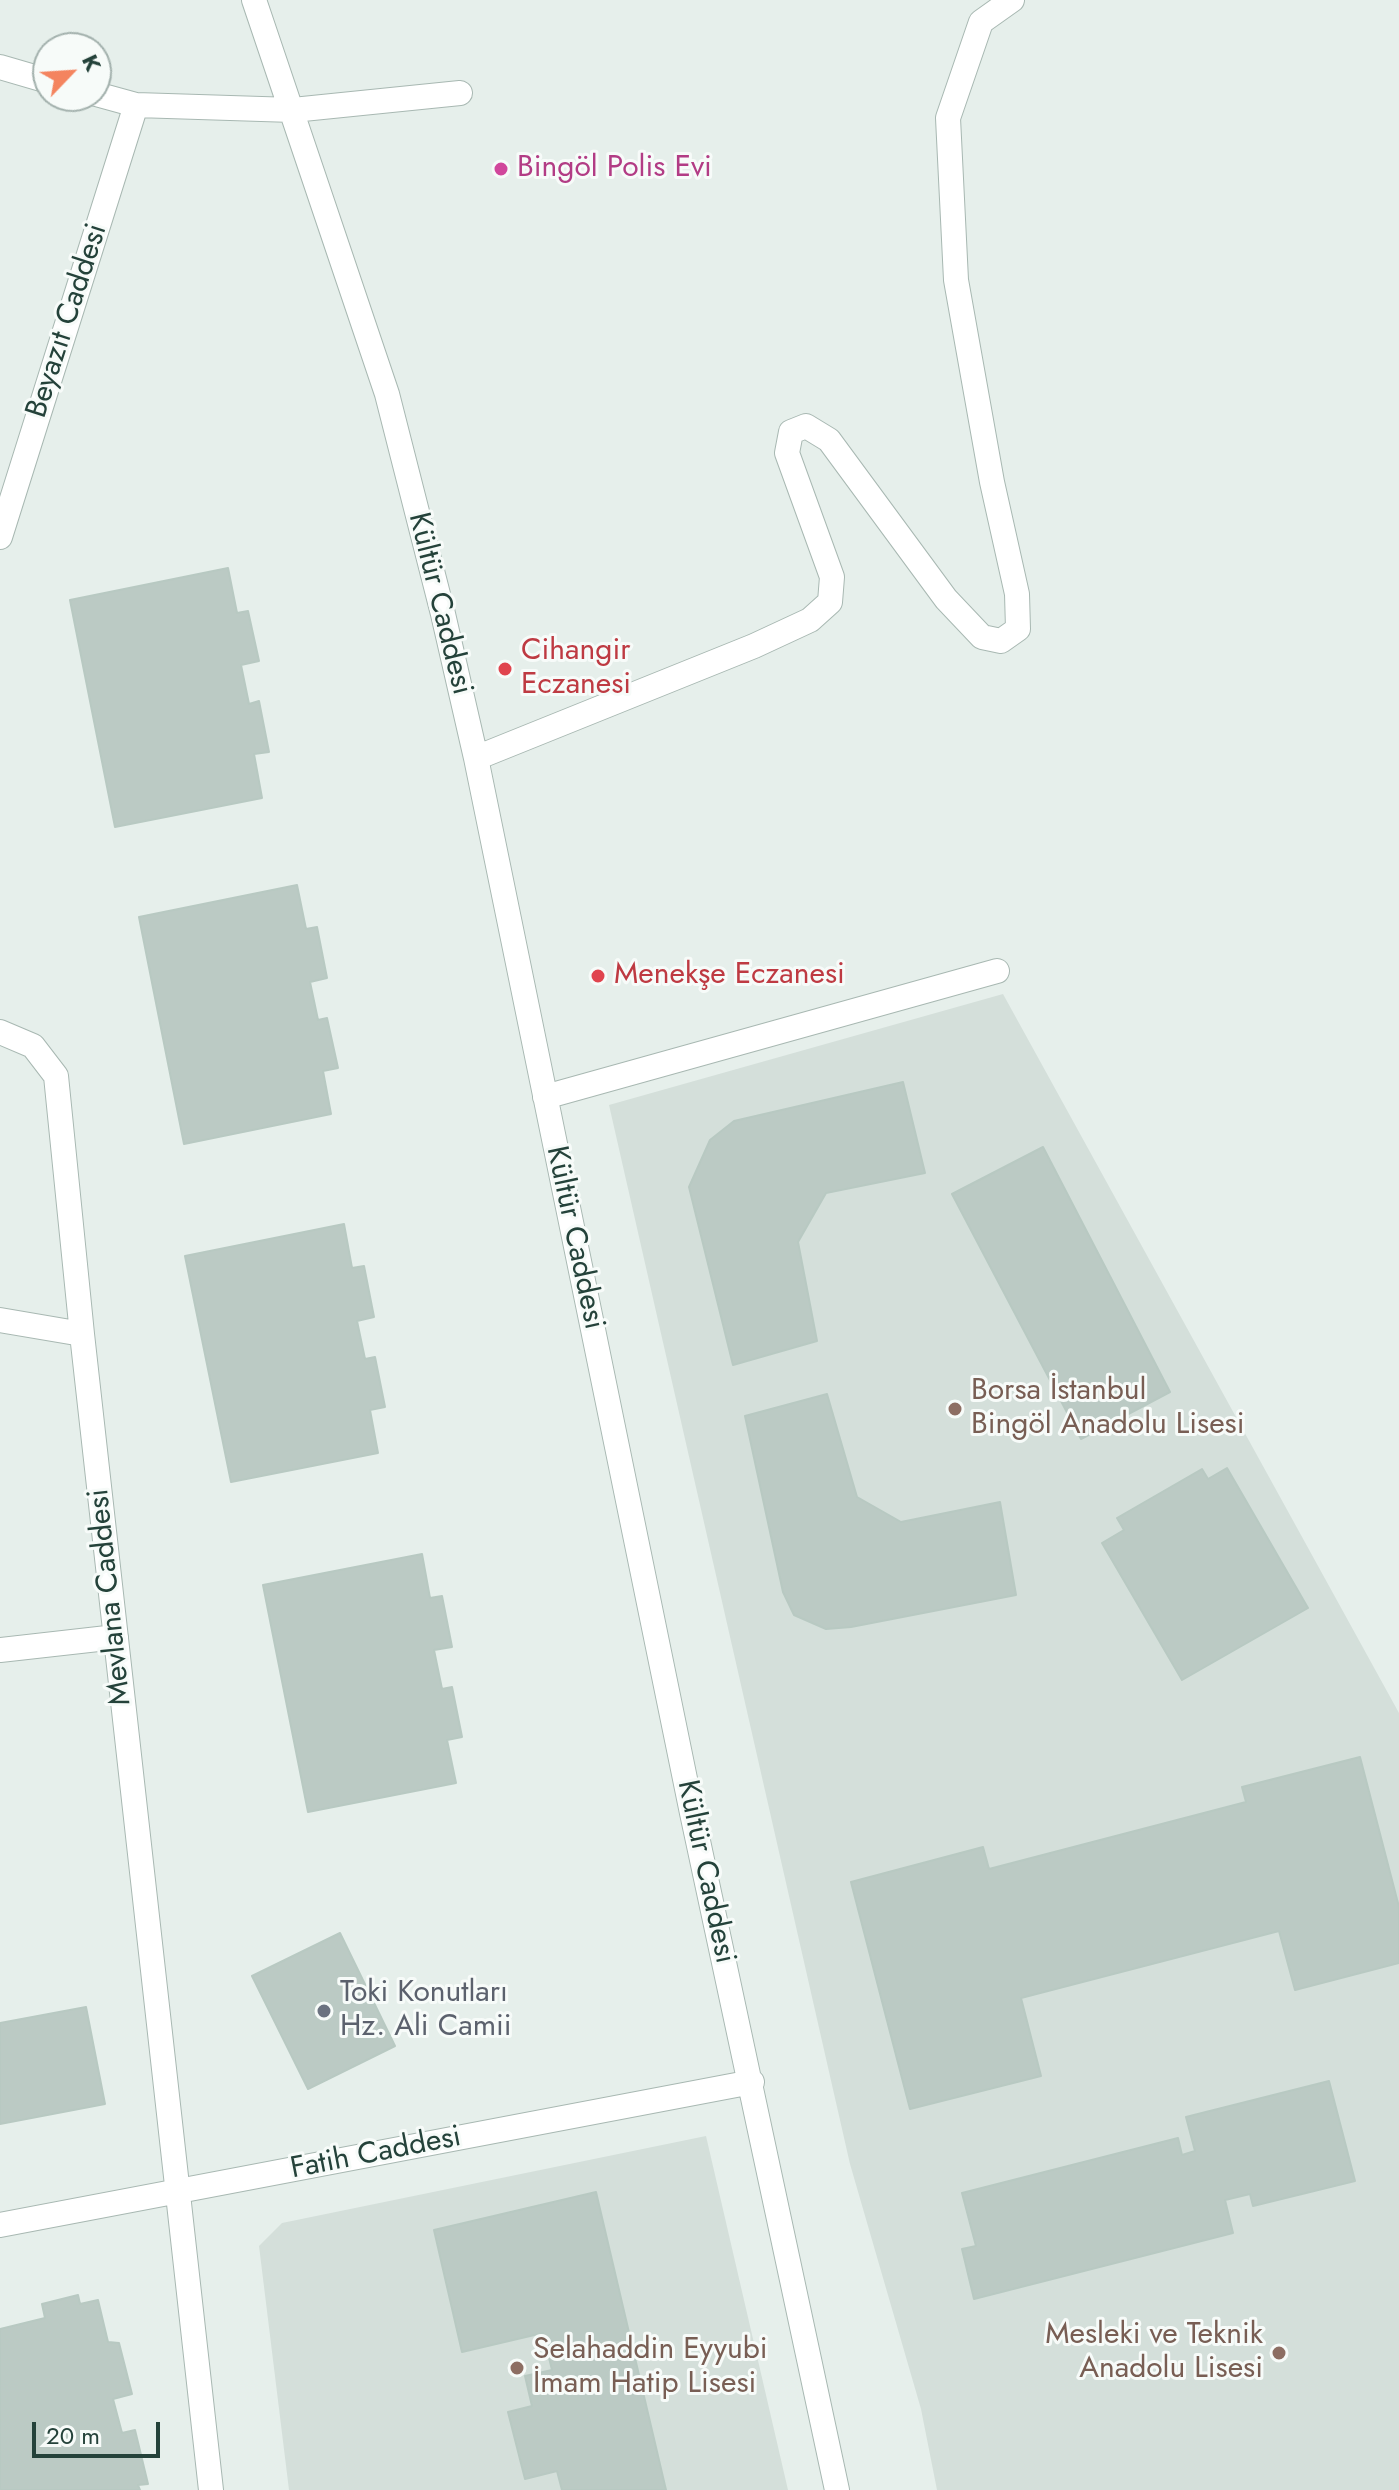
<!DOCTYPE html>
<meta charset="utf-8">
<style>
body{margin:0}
#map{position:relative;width:1399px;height:2490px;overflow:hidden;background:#e6efeb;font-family:Jost,sans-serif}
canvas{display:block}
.north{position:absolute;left:32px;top:32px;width:80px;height:80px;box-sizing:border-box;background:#f7fbf9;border:2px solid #a3b1ad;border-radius:50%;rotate:65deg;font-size:22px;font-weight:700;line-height:32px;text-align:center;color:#24423a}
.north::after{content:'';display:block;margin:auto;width:28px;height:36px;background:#f4845f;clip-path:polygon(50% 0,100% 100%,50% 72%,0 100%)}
.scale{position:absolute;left:32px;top:2422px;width:128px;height:36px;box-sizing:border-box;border:4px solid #24423a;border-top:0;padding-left:10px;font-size:24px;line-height:28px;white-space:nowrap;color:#24423a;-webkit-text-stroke:6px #f7fbf9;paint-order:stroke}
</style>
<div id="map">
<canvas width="1399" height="2490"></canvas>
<div class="north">K</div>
<div class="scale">20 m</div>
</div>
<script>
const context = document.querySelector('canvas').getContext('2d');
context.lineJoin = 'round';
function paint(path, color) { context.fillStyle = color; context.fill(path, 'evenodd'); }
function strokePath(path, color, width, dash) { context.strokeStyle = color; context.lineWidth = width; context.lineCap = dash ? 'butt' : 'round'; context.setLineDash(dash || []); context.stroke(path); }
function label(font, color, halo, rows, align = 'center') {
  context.font = font + ' Jost,sans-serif'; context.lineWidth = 6; context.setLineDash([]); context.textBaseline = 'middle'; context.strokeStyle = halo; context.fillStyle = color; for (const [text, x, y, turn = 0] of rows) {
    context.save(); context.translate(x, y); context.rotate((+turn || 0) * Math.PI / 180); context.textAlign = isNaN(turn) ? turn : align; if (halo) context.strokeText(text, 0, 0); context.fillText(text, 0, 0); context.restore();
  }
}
paint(new Path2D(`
 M1003,994L1399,1713V2490H937L921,2409L850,2164L609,1105Z
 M706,2136L788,2490H289L259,2246L282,2223Z`), '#d4dfda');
const building = new Path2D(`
 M228,568L237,613L248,611L259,661L241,665L249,704L259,701L269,752L254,754L262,798L115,827L70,600Z
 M297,885L306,929L317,927L327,978L310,982L318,1020L327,1018L338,1068L323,1071L331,1114L184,1144L139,917Z
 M903,1082L925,1173L826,1193L798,1242L817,1341L733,1365L689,1187L710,1140L734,1121Z
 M1043,1147L1170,1392L1081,1439L952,1194Z
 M344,1224L352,1268L364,1266L374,1317L357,1321L365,1359L375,1357L385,1407L370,1410L378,1453L231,1482L185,1256Z
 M827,1394L857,1497L901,1522L1000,1502L1016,1595L851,1627L826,1629L794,1615L783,1592L745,1416Z
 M1227,1468L1308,1608L1182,1680L1102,1543L1124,1530L1117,1518L1202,1469L1208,1479Z
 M422,1554L430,1598L442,1596L452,1647L434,1650L442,1689L452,1687L462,1737L447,1740L456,1783L308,1812L263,1585Z
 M1360,1757L1399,1907V1963L1295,1990L1279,1931L1021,1998L1041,2076L910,2109L851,1882L983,1847L989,1869L1246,1802L1242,1787Z
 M340,1933L395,2046L308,2089L252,1976Z
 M86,2007L105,2104L0,2124V2023Z
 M1329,2081L1355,2181L1253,2206L1250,2194L1225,2200L1233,2233L974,2299L962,2249L976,2246L962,2193L1178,2138L1182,2155L1195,2151L1186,2117Z
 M596,2192L666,2490H562L557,2471L525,2479L508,2412L532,2406L525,2376L552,2370L543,2333L462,2352L434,2230Z
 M78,2295L80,2304L98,2300L108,2342L119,2343L132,2394L113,2399L122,2433L135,2430L148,2484L138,2485L140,2490H0V2329L45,2318L42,2304Z`);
paint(building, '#bbcac4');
strokePath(building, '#b8c9c2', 2);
const minor = new Path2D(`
 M254,0L387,394L443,614L476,758L692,1813L837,2490
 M0,67L48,81
 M96,94L136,105L293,110L460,93
 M0,537L136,105
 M476,758L754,646L810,620L830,602L832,577L787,453L791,432L806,426L829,440L946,599L982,637L1001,641L1018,629L1017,594L992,482L956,280L948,118L981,22L1012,0
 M0,1032L33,1046L56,1076L82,1334L211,2490
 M545,1097L997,971
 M0,1320L82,1334
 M0,1650L116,1637
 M0,2225L752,2082`);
strokePath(minor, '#a8b8b2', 26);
strokePath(minor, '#fff', 24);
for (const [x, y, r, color] of [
 [501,169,8,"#d1479c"],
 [505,669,8,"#e0444e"],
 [598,976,8,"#e0444e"],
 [955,1409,8,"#8d6e63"],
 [324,2011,8,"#6b7280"],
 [1279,2353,8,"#8d6e63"],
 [517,2368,8,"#8d6e63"]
]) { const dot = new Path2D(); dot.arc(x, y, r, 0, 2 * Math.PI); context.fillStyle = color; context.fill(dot); strokePath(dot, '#f7fbf9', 3); }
label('30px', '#b23c85', '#f7fbf9', [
 ["Bingöl Polis Evi",517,169]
], 'left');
label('30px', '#24423a', '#f7fbf9', [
 ["Beyazıt Caddesi",68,321,-72],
 ["Kültür Caddesi",439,604,76],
 ["Kültür Caddesi",574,1238,78],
 ["Mevlana Caddesi",111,1597,-96],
 ["Kültür Caddesi",705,1872,78],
 ["Fatih Caddesi",376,2154,-11]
]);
label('30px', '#be3a42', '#f7fbf9', [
 ["Cihangir",521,652],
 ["Eczanesi",521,686],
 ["Menekşe Eczanesi",614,976]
], 'left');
label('30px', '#785e54', '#f7fbf9', [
 ["Borsa İstanbul",971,1392],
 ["Bingöl Anadolu Lisesi",971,1426],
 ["Mesleki ve Teknik",1263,2336,"right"],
 ["Anadolu Lisesi",1263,2370,"right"],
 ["Selahaddin Eyyubi",533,2351],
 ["İmam Hatip Lisesi",533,2385]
], 'left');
label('30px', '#5b616d', '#f7fbf9', [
 ["Toki Konutları",340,1994],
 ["Hz. Ali Camii",340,2028]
], 'left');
</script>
